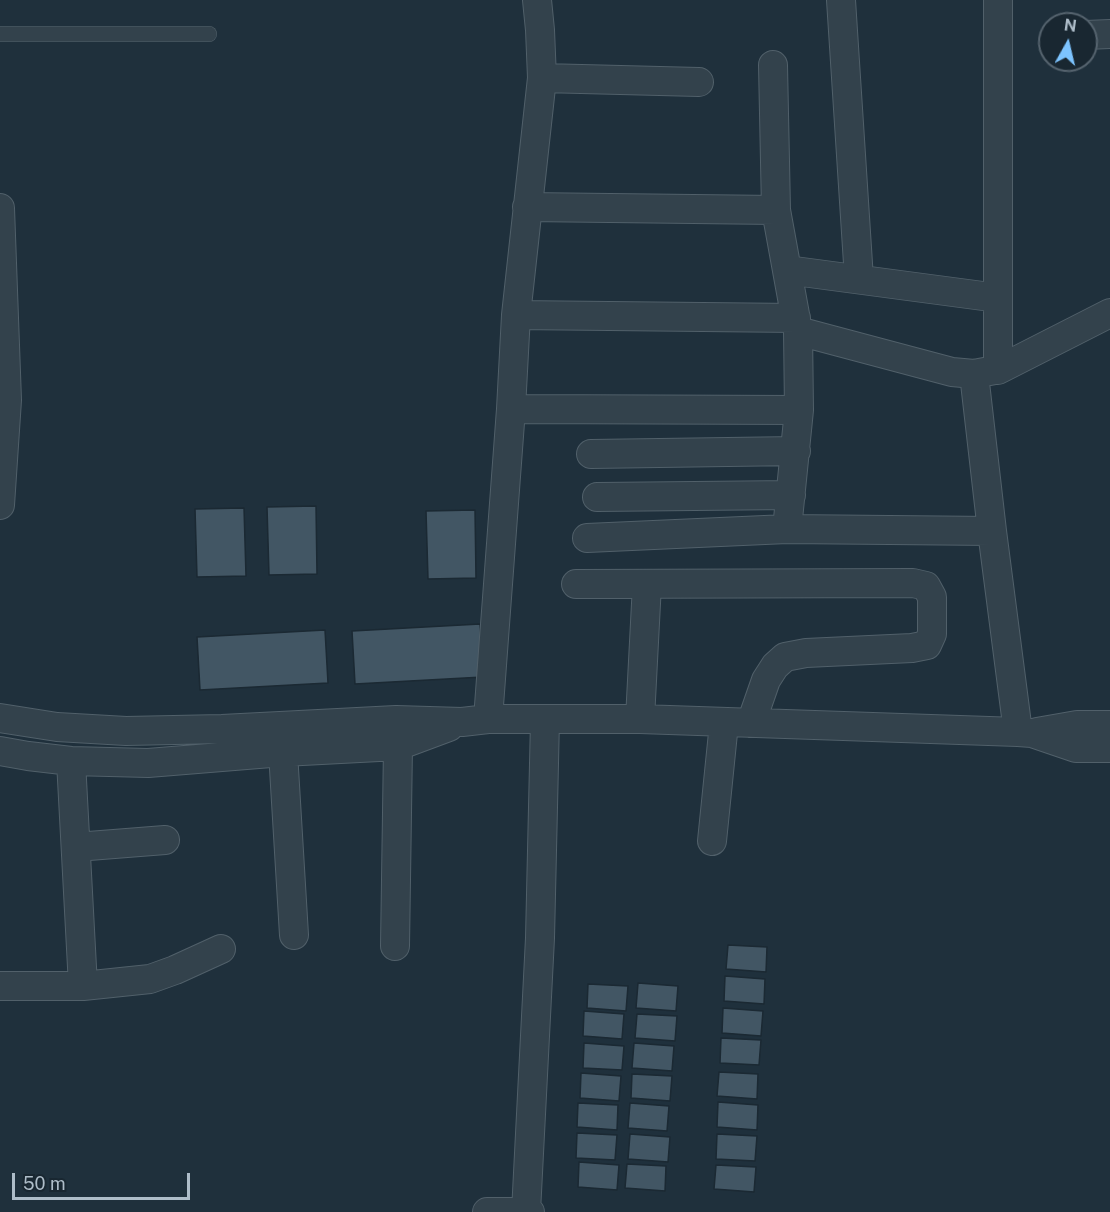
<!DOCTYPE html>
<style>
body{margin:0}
#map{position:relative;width:1110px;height:1212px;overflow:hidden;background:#1f303c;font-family:"Public Sans",sans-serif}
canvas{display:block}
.north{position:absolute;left:1038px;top:12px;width:60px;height:60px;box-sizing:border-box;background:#192731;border:2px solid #55636e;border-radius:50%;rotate:8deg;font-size:16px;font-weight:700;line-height:24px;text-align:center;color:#aebdc9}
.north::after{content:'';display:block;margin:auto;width:21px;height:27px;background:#7dc4ff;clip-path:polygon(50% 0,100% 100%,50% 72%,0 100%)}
.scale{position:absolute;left:12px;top:1173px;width:178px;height:27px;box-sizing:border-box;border:3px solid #aebdc9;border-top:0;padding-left:8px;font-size:18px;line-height:21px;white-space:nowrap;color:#aebdc9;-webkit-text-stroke:4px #192731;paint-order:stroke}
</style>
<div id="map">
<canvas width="1110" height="1212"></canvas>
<div class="north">N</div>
<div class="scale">50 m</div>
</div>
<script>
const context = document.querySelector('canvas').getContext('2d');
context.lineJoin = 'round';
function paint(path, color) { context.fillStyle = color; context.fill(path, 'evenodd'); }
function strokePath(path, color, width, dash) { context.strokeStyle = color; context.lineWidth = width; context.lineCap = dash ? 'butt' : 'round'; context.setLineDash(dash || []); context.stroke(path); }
const building = new Path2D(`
 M316,506L317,574L269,575L267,507Z
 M244,508L246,576L197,577L195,509Z
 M475,510L476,578L428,579L426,511Z
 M480,624L483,677L355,684L352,631Z
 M325,630L328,683L200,690L197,637Z
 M728,945L767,947L766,972L726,969Z
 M725,976L765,979L764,1004L724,1001Z
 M638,983L678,986L676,1011L636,1008Z
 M588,984L628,986L626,1011L587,1008Z
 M723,1008L763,1011L761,1036L722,1033Z
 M584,1011L624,1014L622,1039L583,1036Z
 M637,1014L677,1016L675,1041L635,1038Z
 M721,1038L761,1040L759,1065L720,1063Z
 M584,1043L624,1046L622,1070L583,1068Z
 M634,1043L674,1046L672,1071L632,1068Z
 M719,1072L758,1074L757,1099L717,1096Z
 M581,1073L621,1076L619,1101L580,1098Z
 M632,1074L672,1076L670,1101L631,1098Z
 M718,1102L758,1105L757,1130L717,1127Z
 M578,1103L618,1105L617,1130L577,1127Z
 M630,1103L669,1106L667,1131L628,1128Z
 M577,1133L617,1135L615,1160L576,1158Z
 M630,1134L670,1137L668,1162L628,1159Z
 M717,1134L757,1136L755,1161L716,1159Z
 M579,1162L619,1165L617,1190L578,1187Z
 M627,1164L666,1166L665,1191L625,1188Z
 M716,1165L756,1167L754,1192L714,1189Z`);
paint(building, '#425664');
strokePath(building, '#1b2933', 1.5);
const lane = new Path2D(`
 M0,34H209`);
const street = new Path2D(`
 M841,0L859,279
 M998,0V370
 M1086,35L1110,34
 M773,65L776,210L798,331L799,410L787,529
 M542,78L699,82
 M527,207L776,210
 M0,208L7,400L0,505
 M787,270L998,298
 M516,315L796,318
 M798,331L952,372L974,374L1000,369L1110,313
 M974,374L992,531L1018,732
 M511,409L799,410
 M591,454L796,451
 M597,497L791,495
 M587,538L787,529L992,531
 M576,584L913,583L926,586L932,597V634L927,645L912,648L806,653L785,657L775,666L766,680L751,723
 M0,718L57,727L126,731L222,729L396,720L462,722L488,719H640L1018,732L1032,733L1076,748H1110
 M488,719L511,409L516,315L542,78L540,30L537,0
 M640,719L647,584
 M1037,732L1077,725H1110
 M0,751L28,756L71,761L148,763L283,752L398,746L449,727
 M283,752L294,935
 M71,761L83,986
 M712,841L724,723
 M76,847L165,840
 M395,946L398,746
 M0,986H83L150,979L175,970L221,949
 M487,1212H530
 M526,1212L540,938L545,720`);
strokePath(lane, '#51606a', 16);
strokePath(street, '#51606a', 30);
strokePath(lane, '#33424c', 15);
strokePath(street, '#33424c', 28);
</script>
